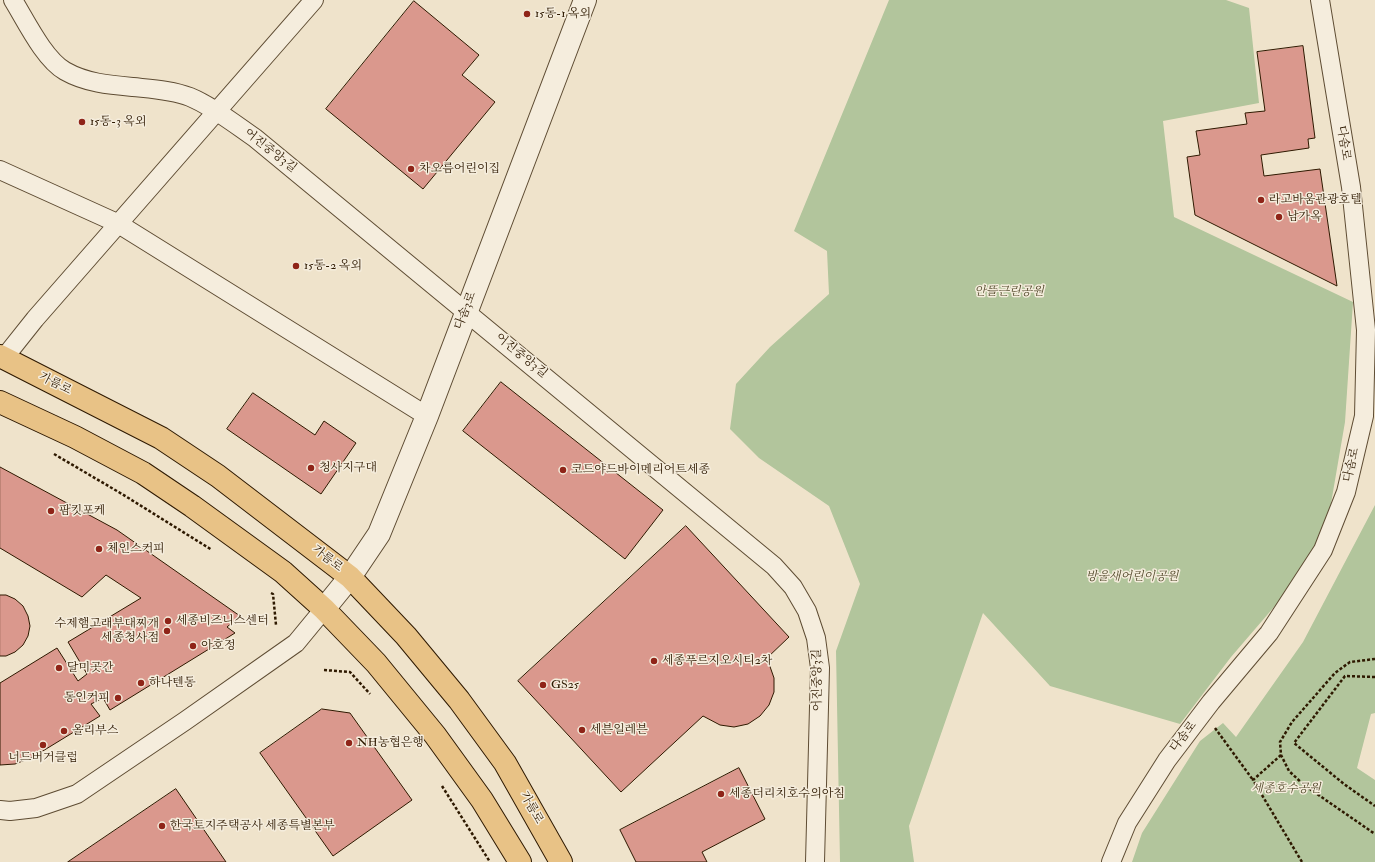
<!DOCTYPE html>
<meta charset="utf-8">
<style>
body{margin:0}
canvas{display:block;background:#efe3cb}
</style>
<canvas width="1375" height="862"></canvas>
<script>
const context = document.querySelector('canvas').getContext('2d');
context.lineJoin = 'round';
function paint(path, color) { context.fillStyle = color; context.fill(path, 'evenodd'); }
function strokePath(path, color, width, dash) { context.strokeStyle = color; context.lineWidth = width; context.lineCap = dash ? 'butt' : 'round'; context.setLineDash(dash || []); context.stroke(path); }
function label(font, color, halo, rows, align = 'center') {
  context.font = font + ' "IM FELL Double Pica","Noto Serif KR",serif'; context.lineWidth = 3; context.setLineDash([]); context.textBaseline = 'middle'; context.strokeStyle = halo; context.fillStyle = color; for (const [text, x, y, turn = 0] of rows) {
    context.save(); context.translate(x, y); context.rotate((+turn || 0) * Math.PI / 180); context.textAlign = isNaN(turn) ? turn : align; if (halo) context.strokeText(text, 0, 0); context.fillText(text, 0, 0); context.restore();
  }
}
paint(new Path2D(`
 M889,0H1226L1249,8L1259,103L1163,121L1174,217L1353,302L1345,422L1323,550L1231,657L1180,724L1050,686L983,613L909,826L914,862H840L836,651L860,584L829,506L759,458L730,429L736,384L770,347L829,294L827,251L794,231Z
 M1375,505V713L1371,714L1357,768L1375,780V862H1132L1142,833L1200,741L1223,723L1236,737L1303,642Z`), '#b2c59c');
const building = new Path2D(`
 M414,1L479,55L462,75L495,102L423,189L326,109Z
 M1303,46L1315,138L1308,139L1309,148L1261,155L1264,176L1320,169L1337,286L1195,215L1187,157L1200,155L1196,131L1247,124L1245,113L1265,111L1257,52Z
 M501,382L663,510L625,559L463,431Z
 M253,393L315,435L324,421L356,443L321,494L227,429Z
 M0,467L117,530L240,616L227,627L235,633L110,710L103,698L91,704L100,716L33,757L15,764L0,765V683L57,648L78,681L87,674L68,642L141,598L106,575L82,597L0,548Z
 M686,526L789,637L767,658L774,678V692L769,705L760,716L748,724L734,727L720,725L703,716L621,792L518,681Z
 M0,595H6L15,599L23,606L28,616L30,626L28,636L23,645L15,652L6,656H0Z
 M322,709L350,713L412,800L333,856L260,753Z
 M739,768L765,819L702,852L707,862H636L620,830Z
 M176,789L226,862H68Z`);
paint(building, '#da988d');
strokePath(building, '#2e1900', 1);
const minor = new Path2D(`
 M13,0C26,21 44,59 65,71C86,83 110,85 133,87C152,89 172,90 190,97C212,106 236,125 255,138L774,566L793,587L807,611L816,638L820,668L815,862
 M0,170L117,223L427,416
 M4,358L35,319L314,0
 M0,810L10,811L36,808L77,794L185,721L296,643L324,609
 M1111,862L1127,823L1167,760L1211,702L1269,633L1323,550L1346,492L1364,416L1366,330L1351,187L1320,0`);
const tertiary = new Path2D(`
 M324,609L350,577L379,534L427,416L585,0`);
const primary = new Path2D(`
 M0,356L161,438L218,476L350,577L406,636L459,700L505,763L561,862
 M0,402L75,437L143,473L192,506L283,572L324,609L376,663L435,735L482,800L520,862`);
strokePath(minor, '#5e4c33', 20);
strokePath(tertiary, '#5e4c33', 24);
strokePath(primary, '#2e1900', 24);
strokePath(new Path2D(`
 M54,454L122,494L212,550
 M271,593L273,594L276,625
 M1375,659L1350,662L1335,673L1292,722L1280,742L1281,755L1289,771L1304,785L1375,834
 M324,670L350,672L370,694
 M1375,677L1345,676L1294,743L1344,784L1375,806
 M1215,728L1253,780
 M1281,755L1253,780L1302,862
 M442,786L490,862`), '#2e1900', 2.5, [3, 2]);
strokePath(minor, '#f5eddd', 18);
strokePath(tertiary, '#f5eddd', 22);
strokePath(primary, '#e8c286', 22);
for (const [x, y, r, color] of [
 [527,14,4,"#8f2418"],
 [82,122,4,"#8f2418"],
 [411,169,4,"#8f2418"],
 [1261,200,4,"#8f2418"],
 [1279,217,4,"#8f2418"],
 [296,266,4,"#8f2418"],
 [311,468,4,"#8f2418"],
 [563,470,4,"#8f2418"],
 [51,511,4,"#8f2418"],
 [99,549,4,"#8f2418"],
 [168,621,4,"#8f2418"],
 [167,631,4,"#8f2418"],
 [193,646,4,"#8f2418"],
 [654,661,4,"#8f2418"],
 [59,668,4,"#8f2418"],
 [141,683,4,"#8f2418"],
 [543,685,4,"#8f2418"],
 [118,698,4,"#8f2418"],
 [582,730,4,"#8f2418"],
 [64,731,4,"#8f2418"],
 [349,743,4,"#8f2418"],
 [43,745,4,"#8f2418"],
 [721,794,4,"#8f2418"],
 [162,826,4,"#8f2418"]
]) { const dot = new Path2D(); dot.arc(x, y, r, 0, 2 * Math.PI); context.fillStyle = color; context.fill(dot); strokePath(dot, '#f5eddd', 1.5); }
label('12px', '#2e1900', '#f5eddd', [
 ["15동-1 옥외",535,14],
 ["15동-3 옥외",90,122],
 ["차오름어린이집",419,169],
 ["라고바움관광호텔",1269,200],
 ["남가옥",1287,217],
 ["15동-2 옥외",304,266],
 ["청사지구대",319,468],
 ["코드야드바이메리어트세종",571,470],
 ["팜킷포케",59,511],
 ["체인스커피",107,549],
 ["세종비즈니스센터",176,621],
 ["수제햄고래부대찌개",159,624,"right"],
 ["세종청사점",159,638,"right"],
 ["아호정",201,646],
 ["세종푸르지오시티2차",662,661],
 ["달미곳간",67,668],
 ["하나텐동",149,683],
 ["GS25",551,685],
 ["동인커피",110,698,"right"],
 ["세븐일레븐",590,730],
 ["올리부스",72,731],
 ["NH농협은행",357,743],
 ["너드버거클럽",43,758,"center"],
 ["세종더리치호수의아침",729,794],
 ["한국토지주택공사 세종특별본부",170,826]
], 'left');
label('12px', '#2e1900', '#f5eddd', [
 ["다솜로",1343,143,81],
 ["어진중앙3길",270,151,38],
 ["다솜3로",466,311,-69],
 ["어진중앙3길",521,356,39],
 ["가름로",55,384,27],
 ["다솜로",1352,465,-77],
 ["가름로",327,559,38],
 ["어진중앙3길",818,680,-91],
 ["다솜로",1184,737,-52],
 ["가름로",531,808,61]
]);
label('italic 12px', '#564d2f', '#f5eddd', [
 ["안뜰근린공원",1009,292],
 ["방울새어린이공원",1132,577],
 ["세종호수공원",1286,789]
]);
</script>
